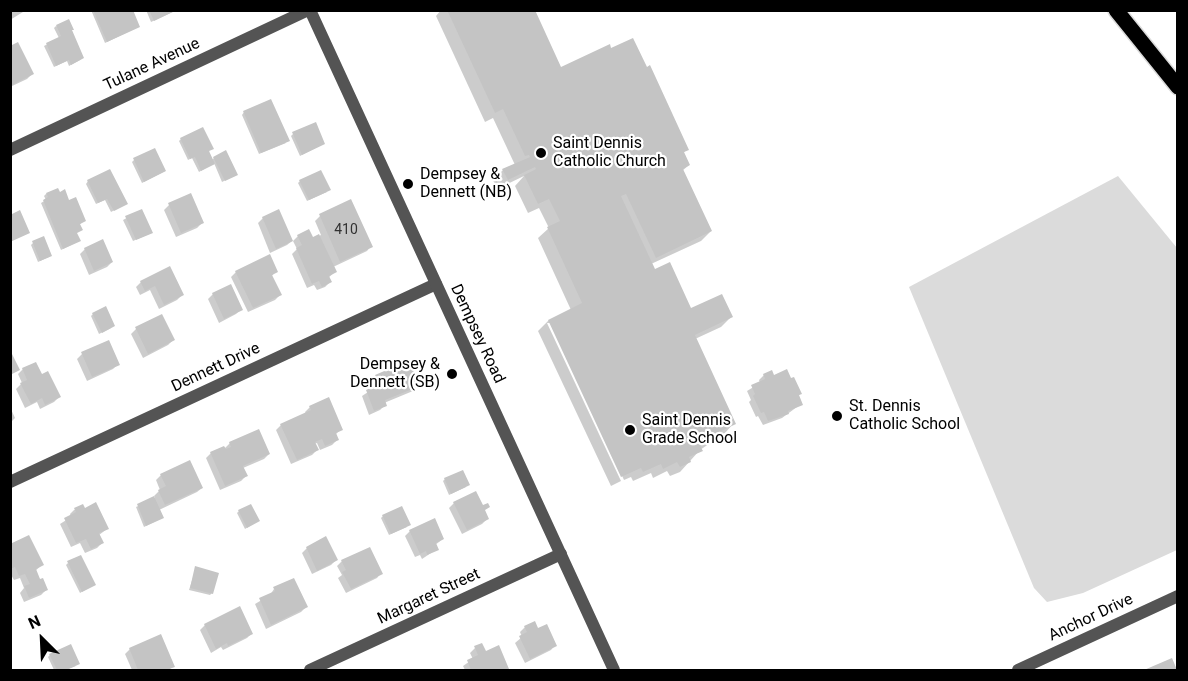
<!DOCTYPE html>
<style>
body{margin:0}
#map{position:relative;width:1188px;height:681px;overflow:hidden;background:#fff;font-family:Roboto,sans-serif}
canvas{display:block}
.frame{position:absolute;inset:0;border:12px solid #000;pointer-events:none}
.north{position:absolute;left:12px;top:609px;width:60px;height:60px;-webkit-text-stroke:4px #fff;paint-order:stroke;rotate:336deg;font-size:16px;font-weight:700;line-height:24px;text-align:center;color:#000}
.north::after{content:'';display:block;margin:auto;width:21px;height:27px;background:#000;clip-path:polygon(50% 0,100% 100%,50% 72%,0 100%)}
</style>
<div id="map">
<canvas width="1188" height="681"></canvas>
<div class="frame"></div>
<div class="north">N</div>
</div>
<script>
const context = document.querySelector('canvas').getContext('2d');
context.lineJoin = 'round';
function paint(path, color) { context.fillStyle = color; context.fill(path, 'evenodd'); }
function strokePath(path, color, width, dash) { context.strokeStyle = color; context.lineWidth = width; context.lineCap = dash ? 'butt' : 'round'; context.setLineDash(dash || []); context.stroke(path); }
function label(font, color, halo, rows, align = 'center') {
  context.font = font + ' Roboto,sans-serif'; context.lineWidth = 4.5; context.setLineDash([]); context.textBaseline = 'middle'; context.strokeStyle = halo; context.fillStyle = color; for (const [text, x, y, turn = 0] of rows) {
    context.save(); context.translate(x, y); context.rotate((+turn || 0) * Math.PI / 180); context.textAlign = isNaN(turn) ? turn : align; if (halo) context.strokeText(text, 0, 0); context.fillText(text, 0, 0); context.restore();
  }
}
paint(new Path2D(`
 M1118,176L1177,248V550L1083,593L1047,602L1034,588L909,287Z`), '#dbdbdb');
paint(new Path2D(`
 M10,10H22L23,12L10,20Z
 M91,10H131L136,28L105,43Z
 M146,10H177L151,22Z
 M441,10H533L561,69L687,149L683,153L689,165L682,171L711,231L701,241L651,264L654,271L690,310L731,317L721,327L695,339L734,423L725,433L700,450L680,472L670,476L667,471L653,478L651,473L633,481L631,477L624,480L551,323H547L621,481L611,486L538,331L548,321L571,310L538,238L549,228L539,208L528,213L515,186L524,176L497,189L493,180L503,170L515,165L493,118L485,122L436,16Z
 M56,26L70,31L82,58L80,60L69,66L67,61L54,67L44,46L59,38L54,28Z
 M10,47L32,74L27,79L10,87Z
 M244,112L286,143L259,154L242,115Z
 M293,134L323,144L300,156L291,136Z
 M181,139L210,151L207,152L212,160L214,158L234,176L222,182L214,163L199,172L192,158L188,160L179,141Z
 M134,160L165,171L142,183L132,162Z
 M88,181L126,204L111,212L105,200L96,204L86,184Z
 M300,181L327,192L307,201L298,183Z
 M57,190L84,221L79,225L81,230L76,233L79,241L61,250L41,203L46,200L44,196L46,194Z
 M190,195L202,223L197,228L176,237L164,210L169,205Z
 M351,201L371,246L367,251L333,267L335,272L328,278L330,282L325,287L317,290L314,285L307,288L292,254L297,249L293,241L298,236L312,239L321,235L315,221L320,216Z
 M141,210L149,234L133,241L123,220Z
 M263,218L292,241L287,245L270,253L258,223Z
 M33,243L49,257L38,262L31,245Z
 M85,249L112,262L107,267L89,275L80,254Z
 M170,268L182,295L177,300L159,309L150,290L140,295L136,287L141,282Z
 M276,271L271,277L280,295L275,300L248,312L231,277L236,272Z
 M213,294L241,309L236,314L219,323L208,299Z
 M93,314L111,328L99,334L91,316Z
 M161,316L173,340L168,345L143,358L131,334L136,329Z
 M82,354L118,364L113,369L87,381L77,359Z
 M23,369L41,376L59,397L54,402L40,409L37,402L25,408L16,389L22,383L18,374Z
 M764,375L790,380L800,394L798,396L801,404L782,418L763,425L758,416L756,417L749,402L751,400L747,391L760,383L759,380Z
 M376,376L418,386L413,391L384,403L385,405L380,410L369,415L362,396L374,388L371,381Z
 M10,407L15,418L10,423Z
 M310,407L341,429L336,434L337,440L332,445L320,450L317,443L314,444L317,450L312,455L291,464L276,430L281,425L306,414L305,412Z
 M230,443L269,454L264,459L243,468L246,476L241,481L220,490L206,458L211,453L224,449Z
 M161,475L202,488L197,492L159,510L160,519L144,527L136,507L155,498L154,496L160,490L156,480Z
 M445,479L466,487L449,495L443,481Z
 M454,503L484,511L487,519L482,524L462,534L449,508Z
 M82,506L107,529L99,535L102,543L97,548L85,553L80,543L71,547L60,524L71,517L70,514L74,510Z
 M239,511L258,521L245,529L237,513Z
 M383,516L407,527L389,535L381,518Z
 M434,520L443,539L435,545L437,549L422,559L420,555L415,557L405,536L410,531Z
 M10,545L42,565L35,571L46,590L41,595L24,602L20,593L24,588L20,578L14,580L10,573Z
 M307,548L336,560L331,565L312,574L302,553Z
 M342,561L381,573L377,578L346,593L338,578L342,575L337,566Z
 M68,563L92,586L80,593L66,565Z
 M196,568L212,593L210,595L189,590Z
 M274,589L306,607L301,612L266,629L255,604L270,595Z
 M205,625L252,633L247,638L223,650L221,647L211,653L200,630Z
 M525,627L537,630L555,645L551,650L525,663L515,643L522,637L520,632Z
 M475,648L485,653L507,668L505,670H465L463,666L473,659L470,653Z
 M130,649L173,666L169,670H132L125,654Z
 M50,655L76,666L66,670H54L48,657Z`), '#0003');
paint(new Path2D(`
 M93,10H133L140,27L107,42Z
 M149,10H177L154,21Z
 M447,10H535L561,67L610,44L611,48L633,38L647,67L650,65L689,150L684,152L690,165L683,169L712,231L656,258L626,194L621,196L655,269L670,262L691,308L722,294L733,317L695,335L736,424L717,433L719,437L700,446L703,451L689,457L691,462L680,467L677,462L663,469L661,464L643,472L641,468L621,477L548,320L582,303L547,227L560,221L549,199L538,204L524,175L536,169L535,167L508,180L502,169L530,157L529,155L525,156L503,109L495,113Z
 M69,19L74,30H72L84,58L71,65L69,60L56,66L46,43L61,36L56,25Z
 M18,42L34,74L10,86V46Z
 M271,99L290,141L261,153L243,111Z
 M316,122L325,144L302,155L292,132Z
 M203,127L214,149L209,151L215,164L201,171L195,157L190,159L180,138Z
 M155,148L166,171L144,182L133,158Z
 M226,150L238,175L225,181L213,157Z
 M110,169L128,204L114,211L107,199L98,203L87,180Z
 M321,170L331,190L309,200L299,180Z
 M58,188L60,192L65,189L69,200L76,197L86,221L80,224L83,230L77,233L81,241L63,249L43,200L48,197L46,193Z
 M191,193L204,223L181,233L168,203Z
 M351,199L373,247L340,262L319,214Z
 M142,209L153,233L136,240L125,216Z
 M279,209L293,241L276,249L262,217Z
 M20,210L30,233L10,242V215Z
 M309,229L313,237L319,234L337,272L329,276L332,282L322,287L319,281L312,284L296,248L302,245L297,235Z
 M44,236L52,256L40,261L32,241Z
 M103,239L113,262L94,271L84,248Z
 M270,254L278,272L272,275L282,295L253,308L235,271Z
 M170,266L184,295L164,305L155,286L145,291L140,281Z
 M231,284L243,310L224,319L212,293Z
 M106,306L115,326L102,333L92,313Z
 M162,314L175,340L148,354L135,327Z
 M109,340L120,365L92,377L81,352Z
 M10,350L20,370L10,375Z
 M36,362L42,374L48,371L61,397L45,405L42,398L31,404L20,383L27,380L22,368Z
 M410,363L420,386L385,400L387,406L374,411L366,390L379,384L375,375L396,366L397,369Z
 M787,369L791,378L794,377L802,394L799,395L803,405L788,411L789,414L768,421L764,412L761,413L753,396L755,394L751,385L765,379L763,374L772,370L774,375Z
 M329,397L343,430L336,433L339,440L325,446L322,439L315,442L319,450L297,460L280,424L311,410L309,406Z
 M259,429L270,454L243,466L248,476L225,486L210,452L224,446L226,449L231,447L229,442Z
 M190,460L203,488L165,505L158,490L166,486L160,474Z
 M463,470L470,485L451,494L444,478Z
 M476,491L483,505L488,503L490,507L485,510L489,519L467,530L453,502Z
 M154,496L164,518L146,526L137,504Z
 M96,502L109,529L99,533L104,543L91,549L86,539L76,543L64,518L76,512L74,508L83,504L85,508Z
 M251,504L260,521L247,528L238,510Z
 M402,506L411,525L391,534L382,515Z
 M435,518L444,539L436,543L439,550L427,555L426,551L420,554L409,530Z
 M29,535L44,565L36,569L40,579L43,578L48,590L29,598L24,586L30,584L25,574L19,576L15,567L10,569V544Z
 M326,536L338,560L317,571L306,547Z
 M370,547L383,574L351,589L342,572L346,570L341,560Z
 M81,555L96,585L82,592L67,561Z
 M195,566L219,573L213,594L190,588Z
 M294,578L308,607L271,625L259,598L275,591L273,587Z
 M240,606L253,634L228,646L227,643L216,649L204,624Z
 M535,621L538,628L547,624L557,646L530,659L519,636L527,632L524,626Z
 M161,634L175,667L166,670H138L129,648Z
 M482,643L486,651L499,645L509,669L505,670H471L467,660L478,655L474,646Z
 M71,644L80,664L66,670H57L49,654Z
 M1172,658L1177,670H1144Z`), '#c4c4c4');
const primary = new Path2D(`
 M1116,10L1178,87`);
strokePath(primary, '#dbdbdb', 18);
strokePath(new Path2D(`
 M10,150L308,10
 M10,482L436,284
 M310,670L561,554
 M1018,670L1178,596`), '#545454', 12);
strokePath(new Path2D(`
 M310,10L614,670`), '#545454', 12);
strokePath(primary, '#000', 15);
for (const [x, y, r, color] of [
 [541,153,6,"#000"],
 [408,184,6,"#000"],
 [452,374,6,"#000"],
 [837,416,6,"#000"],
 [630,430,6,"#000"]
]) { const dot = new Path2D(); dot.arc(x, y, r, 0, 2 * Math.PI); context.fillStyle = color; context.fill(dot); strokePath(dot, '#fff', 2); }
label('14px', '#313131', null, [
 ["410",346,230]
]);
label('16px', '#000', '#fff', [
 ["Tulane Avenue",152,65,-25],
 ["Dempsey Road",477,334,65],
 ["Dennett Drive",216,368,-25],
 ["Margaret Street",429,597,-25],
 ["Anchor Drive",1091,618,-25]
]);
label('16px', '#000', '#fff', [
 ["Saint Dennis",553,144],
 ["Catholic Church",553,162],
 ["Dempsey &",420,175],
 ["Dennett (NB)",420,193],
 ["Dempsey &",440,365,"right"],
 ["Dennett (SB)",440,383,"right"],
 ["St. Dennis",849,407],
 ["Catholic School",849,425],
 ["Saint Dennis",642,421],
 ["Grade School",642,439]
], 'left');
</script>
